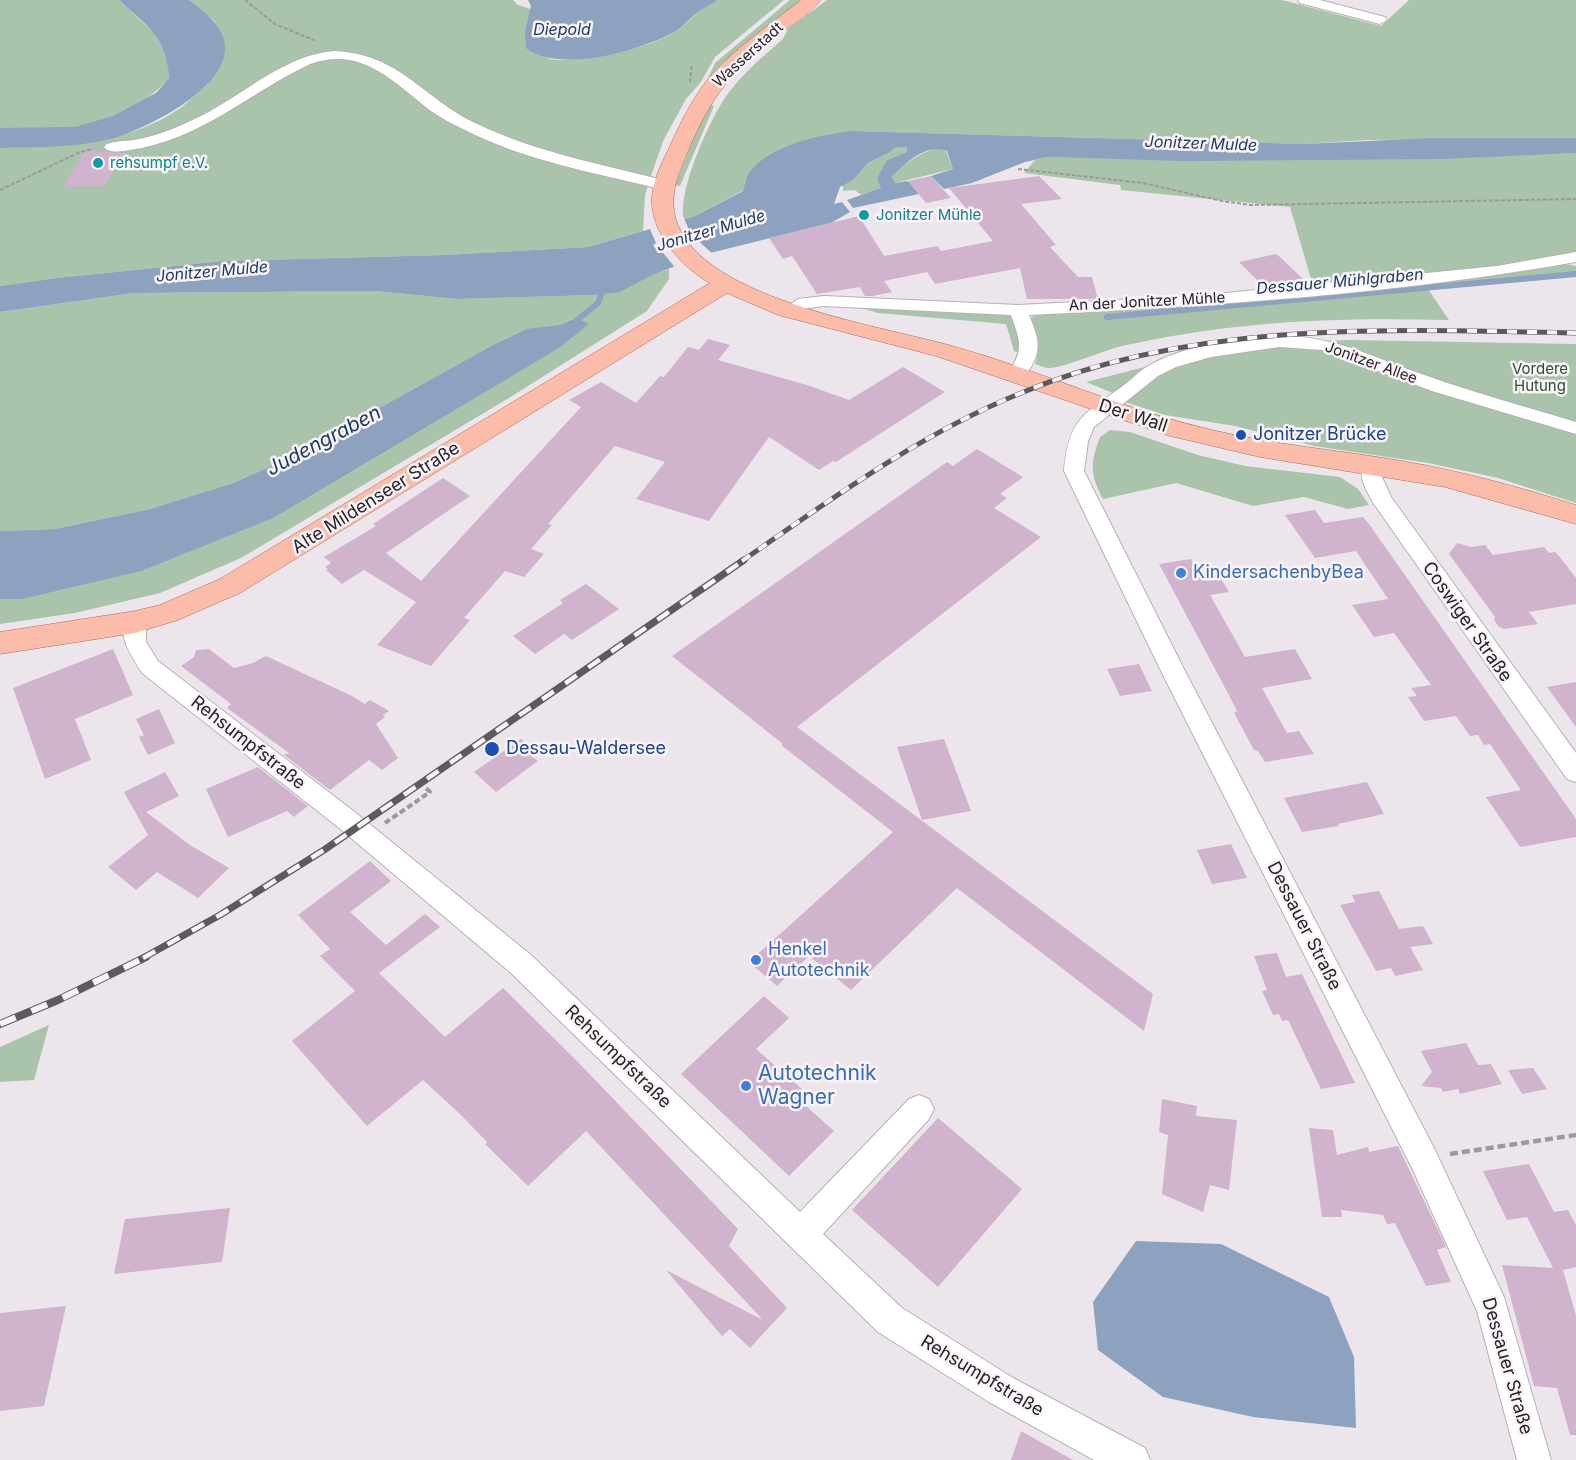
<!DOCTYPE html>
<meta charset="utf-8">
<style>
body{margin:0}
canvas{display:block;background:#ece6ec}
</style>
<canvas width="1576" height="1460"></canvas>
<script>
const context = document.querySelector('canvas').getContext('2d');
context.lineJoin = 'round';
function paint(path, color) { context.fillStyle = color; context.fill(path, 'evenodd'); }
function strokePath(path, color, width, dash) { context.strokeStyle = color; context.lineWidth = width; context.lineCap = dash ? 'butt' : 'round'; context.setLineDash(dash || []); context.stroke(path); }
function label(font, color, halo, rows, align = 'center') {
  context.font = font + ' Inter,sans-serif'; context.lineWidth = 5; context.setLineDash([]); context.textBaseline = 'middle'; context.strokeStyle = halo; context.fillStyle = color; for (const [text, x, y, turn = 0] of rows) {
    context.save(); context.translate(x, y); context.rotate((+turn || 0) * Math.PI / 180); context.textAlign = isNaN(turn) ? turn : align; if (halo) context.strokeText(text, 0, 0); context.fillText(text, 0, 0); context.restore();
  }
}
paint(new Path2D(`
 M0,0H119L154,33L167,55L169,78C147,104 109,122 75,127C51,131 24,129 0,128Z
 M189,0H513L518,5L531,9L525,31L549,59C581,64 647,49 675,32C690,23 701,4 719,0C738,0 765,0 784,0L715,57L701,82L686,99L664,139L654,167L645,195L643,231L588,247L445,255L223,261L57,278L0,286V148C62,146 126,145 179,109C189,102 198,92 208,84L215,22Z
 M790,0H801L707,80L715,63Z
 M827,0H1282L1381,26L1409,0H1576V138L1367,140L1304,144L854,131L695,216L684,219C677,191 712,113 730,91C745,71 765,55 783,39L788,29Z
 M711,105L714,106L680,186L675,185L704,112Z
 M907,147V152L887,160L878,178L882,188L861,195L855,190L843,191V185L853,180L868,163L892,151V148Z
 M939,148L946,151L953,169L895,183L892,177C906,163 919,152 939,148Z
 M1576,153V253L1561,263L1576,266V272L1428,289L1449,320C1335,317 1234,321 1122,346C1105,350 1061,369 1048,368C1044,368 1039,365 1035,364C1040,349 1034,336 1030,321L1033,316L1042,313L1315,293L1290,207L1121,190L1120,185L1024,173L1035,160L1048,157C1224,162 1400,160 1576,153Z
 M669,269V279L647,311L509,398L241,558L160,593L75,613L0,624V599H22L521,370L559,348L588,324L575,318L559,325L527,330L491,346L374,411L344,434L233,483L150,509L55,529L0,531V312L134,293L375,291L457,299L595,295Z
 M852,305L1010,315L1014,318L1021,354L1014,351L1006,324L878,313Z
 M1349,340L1576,344V422L1398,369L1320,341Z
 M1273,345H1313L1576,431V503L1498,478L1428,463L1314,446L1235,426L1165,415L1125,402L1154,374L1177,363Z
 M1176,359L1113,393L1086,382Z
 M1110,430L1130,432L1198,455L1245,466L1340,477L1358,489L1369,505L1348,509L1304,497L1253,506L1176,483L1103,499C1090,475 1090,463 1100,437Z
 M49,1025L34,1080L0,1082V1047Z`), '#aac3ab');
paint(new Path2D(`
 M119,0H189C203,11 216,20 223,37C240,84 145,130 110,139C74,148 37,147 0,148V128L75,127L113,116L156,93L169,78C167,37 147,26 119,0Z
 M528,0H718C711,4 704,8 698,12C690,18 682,28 673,33C637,51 561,74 526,48L525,31L531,6Z
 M852,131L1304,144L1433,138H1576V153L1442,159L1184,161L1048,157L1025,162L972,183L944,189L931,176L953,169L947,151C925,143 906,163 892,177L895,183L908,181L919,194L853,208L847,200L881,188L877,178L887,160L907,152V147L893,148L892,151L868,163L853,180L840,187L834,204L842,202L850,212L831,223L706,254L650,276L620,292L595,295L457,299L375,291L134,293L0,312V286L57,278L223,261L445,255L588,247L695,216L743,191C745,186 746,178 749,173C769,145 820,135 852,131Z
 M576,318L589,324L559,348L273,518L141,571L22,599H0V531L55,529L150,509L233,483L344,434L374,411L491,346L527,329L559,325Z
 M1136,1241L1221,1244L1329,1297L1354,1357L1356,1428L1253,1417L1163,1397L1098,1350L1093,1302Z`), '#8ca2bf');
paint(new Path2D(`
 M683,216L689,230L698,236L695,238L714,255L677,270L660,249L655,248L653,245L656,243L649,227Z`), '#ece6ec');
strokePath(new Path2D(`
 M1107,317L1576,274
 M571,325L598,303L605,283`), '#8ca2bf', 6);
paint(new Path2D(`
 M85,151L125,153L104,186L63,187Z
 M931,176L951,198L926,203L908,181Z
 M1039,176L1062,199L1021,204L1056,245L1050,247L1078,277H1092L1098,299H1027L1020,268L935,284L927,272L884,281L892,292L873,296H865L860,287L817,294L792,256L783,259L769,238L859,216L884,256L937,246L941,251L993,241L949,188Z
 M1276,254L1280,257L1304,280L1261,284L1239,262Z
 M708,339L730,345L718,360L807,385L849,400L903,367L945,392L836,462L833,461L819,470L769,437L709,521L636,499L665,462L615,446L548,524L552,525L531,549L544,554L524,577L505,571L464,618L470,620L431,666L377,645L416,602L364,570L342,584L326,570L328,569L325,567L331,563L324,557L376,526L373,524L443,478L470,496L386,553L421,581L581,407L569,400L601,382L636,403L660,376L664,377L688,347L699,350Z
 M977,449L1023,477L1000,494L1007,498L994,508L1041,537L797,727L1153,994L1144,1031L957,888L851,990L809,956L777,986L749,962L893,832L781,745L783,744L672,656L947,462L953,466Z
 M1315,510L1324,523L1363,517L1369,524L1576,819V837L1520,847L1486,797L1521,790L1490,744L1484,745L1478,735L1470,736L1456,716L1424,721L1408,697L1417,696L1411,688L1431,685L1394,633L1374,637L1352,605L1388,599L1356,551L1315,558L1285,515Z
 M1457,543L1471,547L1485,545L1493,555L1544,547L1549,553L1555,552L1559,556L1576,578V604L1529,612L1538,624L1504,629L1499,627L1494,620L1495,617L1449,554Z
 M1191,559L1200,576L1218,574L1229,592L1210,595L1245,657L1295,649L1312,679L1262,688L1287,733L1299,731L1314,754L1265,762L1258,751L1254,750L1234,713L1237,711L1231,699L1159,564Z
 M586,584L619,609L572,640L564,634L535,654L513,636L563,603L560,600Z
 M113,649L133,695L75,719L91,760L45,779L13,688Z
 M209,649L234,668L253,663L266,656L352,696L365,704L370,700L389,711L383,715L385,717L376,724L398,758L382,770L369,760L330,790L284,755L289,753L227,708L231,704L181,666L194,657L196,650Z
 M1139,664L1152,691L1120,696L1107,669Z
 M1576,682V727L1547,687Z
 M159,709L175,743L148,755L139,737L144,735L136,719Z
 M521,739L536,752L531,756L538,761L496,792L474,772Z
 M944,739L971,811L922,820L897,747Z
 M258,767L308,806L294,817L287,811L228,837L206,789Z
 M165,772L179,796L146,812L190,845L229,868L198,898L157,872L136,890L108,867L148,835L124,792Z
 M1367,782L1384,814L1338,824L1339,826L1302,832L1284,798Z
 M1231,844L1247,878L1212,884L1197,850Z
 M370,861L391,881L350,912L386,945L425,914L440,927L379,973L445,1037L503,988L577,1061L738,1229L729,1246L787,1308L750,1348L730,1329L722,1336L666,1270L763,1320L586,1131L528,1186L485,1144L487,1142L460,1114L423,1080L367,1126L292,1041L355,991L320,956L330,949L298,915Z
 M1379,891L1399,929L1423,926L1433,944L1410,947L1423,970L1395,976L1391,968L1376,971L1340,905L1355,902L1352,895Z
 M1277,953L1286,977L1302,974L1355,1083L1321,1089L1288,1020L1282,1021L1279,1014L1273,1015L1262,991L1267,990L1254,956Z
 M764,996L789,1018L756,1049L804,1091L797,1098L834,1131L789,1176L681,1074Z
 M1466,1043L1478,1065L1491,1064L1502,1084L1460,1094L1458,1089L1443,1092L1441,1088L1421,1086L1432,1072L1421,1051Z
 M1533,1068L1547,1089L1522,1094L1508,1070Z
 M1162,1099L1197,1106L1196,1116L1237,1120L1229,1190L1210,1185L1203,1212L1162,1194L1168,1135L1159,1132Z
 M938,1118L1022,1189L938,1287L852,1210Z
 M1309,1128L1333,1130L1337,1155L1368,1147L1369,1152L1398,1146L1446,1247L1437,1250L1451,1282L1426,1286L1395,1223L1387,1224L1383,1215L1341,1210L1342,1217H1322Z
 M1529,1164L1554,1212L1568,1210L1576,1225V1267L1563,1270L1576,1316V1435H1570L1557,1388L1534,1386L1502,1265L1553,1268L1527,1217L1507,1220L1483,1171Z
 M230,1208L222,1262L114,1274L125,1219Z
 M66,1306L44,1406L0,1411V1313Z
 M1021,1431L1073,1460H1011Z`), '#d0b3cd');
const minor = new Path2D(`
 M1298,0H1320L1385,17L1387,20L1380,24L1300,3Z
 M334,51C401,54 423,99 477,124C538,153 605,165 670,182L672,185L664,190C597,173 525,161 463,129C452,124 441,118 431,111C395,83 362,45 310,64C249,93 200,140 130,150C121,151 110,154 104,147L107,144C116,141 125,141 134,140C158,136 181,126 203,115C246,93 285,55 334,51Z
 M1576,252V262C1396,294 1211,306 1029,315C1041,344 1042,353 1023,379H1009L1007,375C1024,350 1021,343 1011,315L824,306L808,308L790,316L784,315L781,311L798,299L824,296L1018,305L1196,296L1497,266Z
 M1279,336C1334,335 1379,360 1430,377C1478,394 1527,407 1576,422V434L1432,391L1322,350L1279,347L1211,357L1176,367L1158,376L1094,427L1088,441L1084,471L1187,675L1434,1148L1504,1297L1551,1460H1517L1477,1311L1412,1168L1163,675L1064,471C1069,420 1081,416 1120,388C1129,382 1136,374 1145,368C1183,344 1236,340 1279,336Z
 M1371,458L1378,460L1381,465V475L1391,497L1576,753V782L1567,779L1374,504C1367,492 1356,473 1364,460Z
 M135,614L143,616L146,622V642L158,661L356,813L531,955L800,1212L909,1099L919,1095L929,1099L934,1109L929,1119L823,1234L902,1308L1013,1378L1145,1448L1150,1460H1094L989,1402L878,1332L511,973L338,827L142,673C132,656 116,636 127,616Z`);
const major = new Path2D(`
 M801,0H821C807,17 785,29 768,43C726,77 709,102 688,151C680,170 671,189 674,211C687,298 883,326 952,346C1040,370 1123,410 1212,430C1274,445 1339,450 1402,461C1461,471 1519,487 1576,505V524L1445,487L1260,457L1170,436L936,356L778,315L727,293L240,593L178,620L135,633L0,654V632L135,611L160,605L220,579L710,283C681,267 649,231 652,196C654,177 663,161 671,144C682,119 695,94 713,73C739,45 771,24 801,0Z`);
strokePath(minor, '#b7b1b6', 2);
strokePath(major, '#ae6a56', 1);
strokePath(new Path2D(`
 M245,0L275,24L316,41
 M690,82L692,64
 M1018,169L1143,183L1222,201L1251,205L1576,199
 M0,190L78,153L92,149`), '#9c989c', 2, [4, 2]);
strokePath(new Path2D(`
 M385,823L430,792L425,787`), '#9c989c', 4, [6, 3]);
strokePath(new Path2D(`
 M1450,1154L1576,1135`), '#9c989c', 4.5, [8, 4]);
paint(minor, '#fff');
paint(major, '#fbbca9');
const railFar2 = new Path2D(`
 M742,561C831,499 920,434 1021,393C1196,320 1390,329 1576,333`);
const railFar1 = new Path2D(`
 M143,958L220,915L324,850L744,560`);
const rail = new Path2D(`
 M0,1024L58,1000L146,957`);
strokePath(railFar2, '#5d5a5d', 5);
strokePath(railFar1, '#5d5a5d', 7);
strokePath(rail, '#5d5a5d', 8);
strokePath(railFar2, '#faf3f9', 4, [10]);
strokePath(railFar1, '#faf3f9', 4.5, [14]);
strokePath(rail, '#faf3f9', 6, [17]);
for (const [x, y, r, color] of [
 [98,163,6,"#0f9aa8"],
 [864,215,6,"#0f9aa8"],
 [1241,435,6,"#1a4fb4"],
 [1181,573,6,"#3f7fe0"],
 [492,749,8,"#1a4fb4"],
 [756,960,6,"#3f7fe0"],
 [746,1086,6,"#3f7fe0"]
]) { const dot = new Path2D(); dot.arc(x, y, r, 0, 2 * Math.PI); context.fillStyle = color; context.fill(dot); strokePath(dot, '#faf3f9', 2); }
label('15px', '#262426', '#faf3f9', [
 ["Wasserstadt",748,55,-42],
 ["An der Jonitzer Mühle",1147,302,-3],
 ["Jonitzer Allee",1371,363,20]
]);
label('15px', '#0d838f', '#faf3f9', [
 ["rehsumpf e.V.",110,163],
 ["Jonitzer Mühle",876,215]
], 'left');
label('15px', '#26512c', '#faf3f9', [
 ["Vordere",1540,369],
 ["Hutung",1540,386]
]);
label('italic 16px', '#1d3c64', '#faf3f9', [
 ["Diepold",562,30],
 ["Jonitzer Mulde",1201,144,2],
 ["Jonitzer Mulde",711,231,-16],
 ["Jonitzer Mulde",212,272,-5],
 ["Dessauer Mühlgraben",1340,282,-5]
]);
label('18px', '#262426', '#faf3f9', [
 ["Der Wall",1133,416,18],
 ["Alte Mildenseer Straße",376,498,-32],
 ["Coswiger Straße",1467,622,55],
 ["Rehsumpfstraße",248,743,38],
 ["Dessauer Straße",1304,926,63],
 ["Rehsumpfstraße",618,1057,44],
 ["Dessauer Straße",1507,1366,74],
 ["Rehsumpfstraße",982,1376,31]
]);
label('18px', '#164399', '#faf3f9', [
 ["Jonitzer Brücke",1253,435],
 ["Dessau-Waldersee",506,749]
], 'left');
label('18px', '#366cbe', '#faf3f9', [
 ["KindersachenbyBea",1193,573],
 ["Henkel",768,950],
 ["Autotechnik",768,971]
], 'left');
label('italic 20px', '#1d3c64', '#faf3f9', [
 ["Judengraben",324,441,-28]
]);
label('21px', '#366cbe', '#faf3f9', [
 ["Autotechnik",758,1074],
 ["Wagner",758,1098]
], 'left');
</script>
